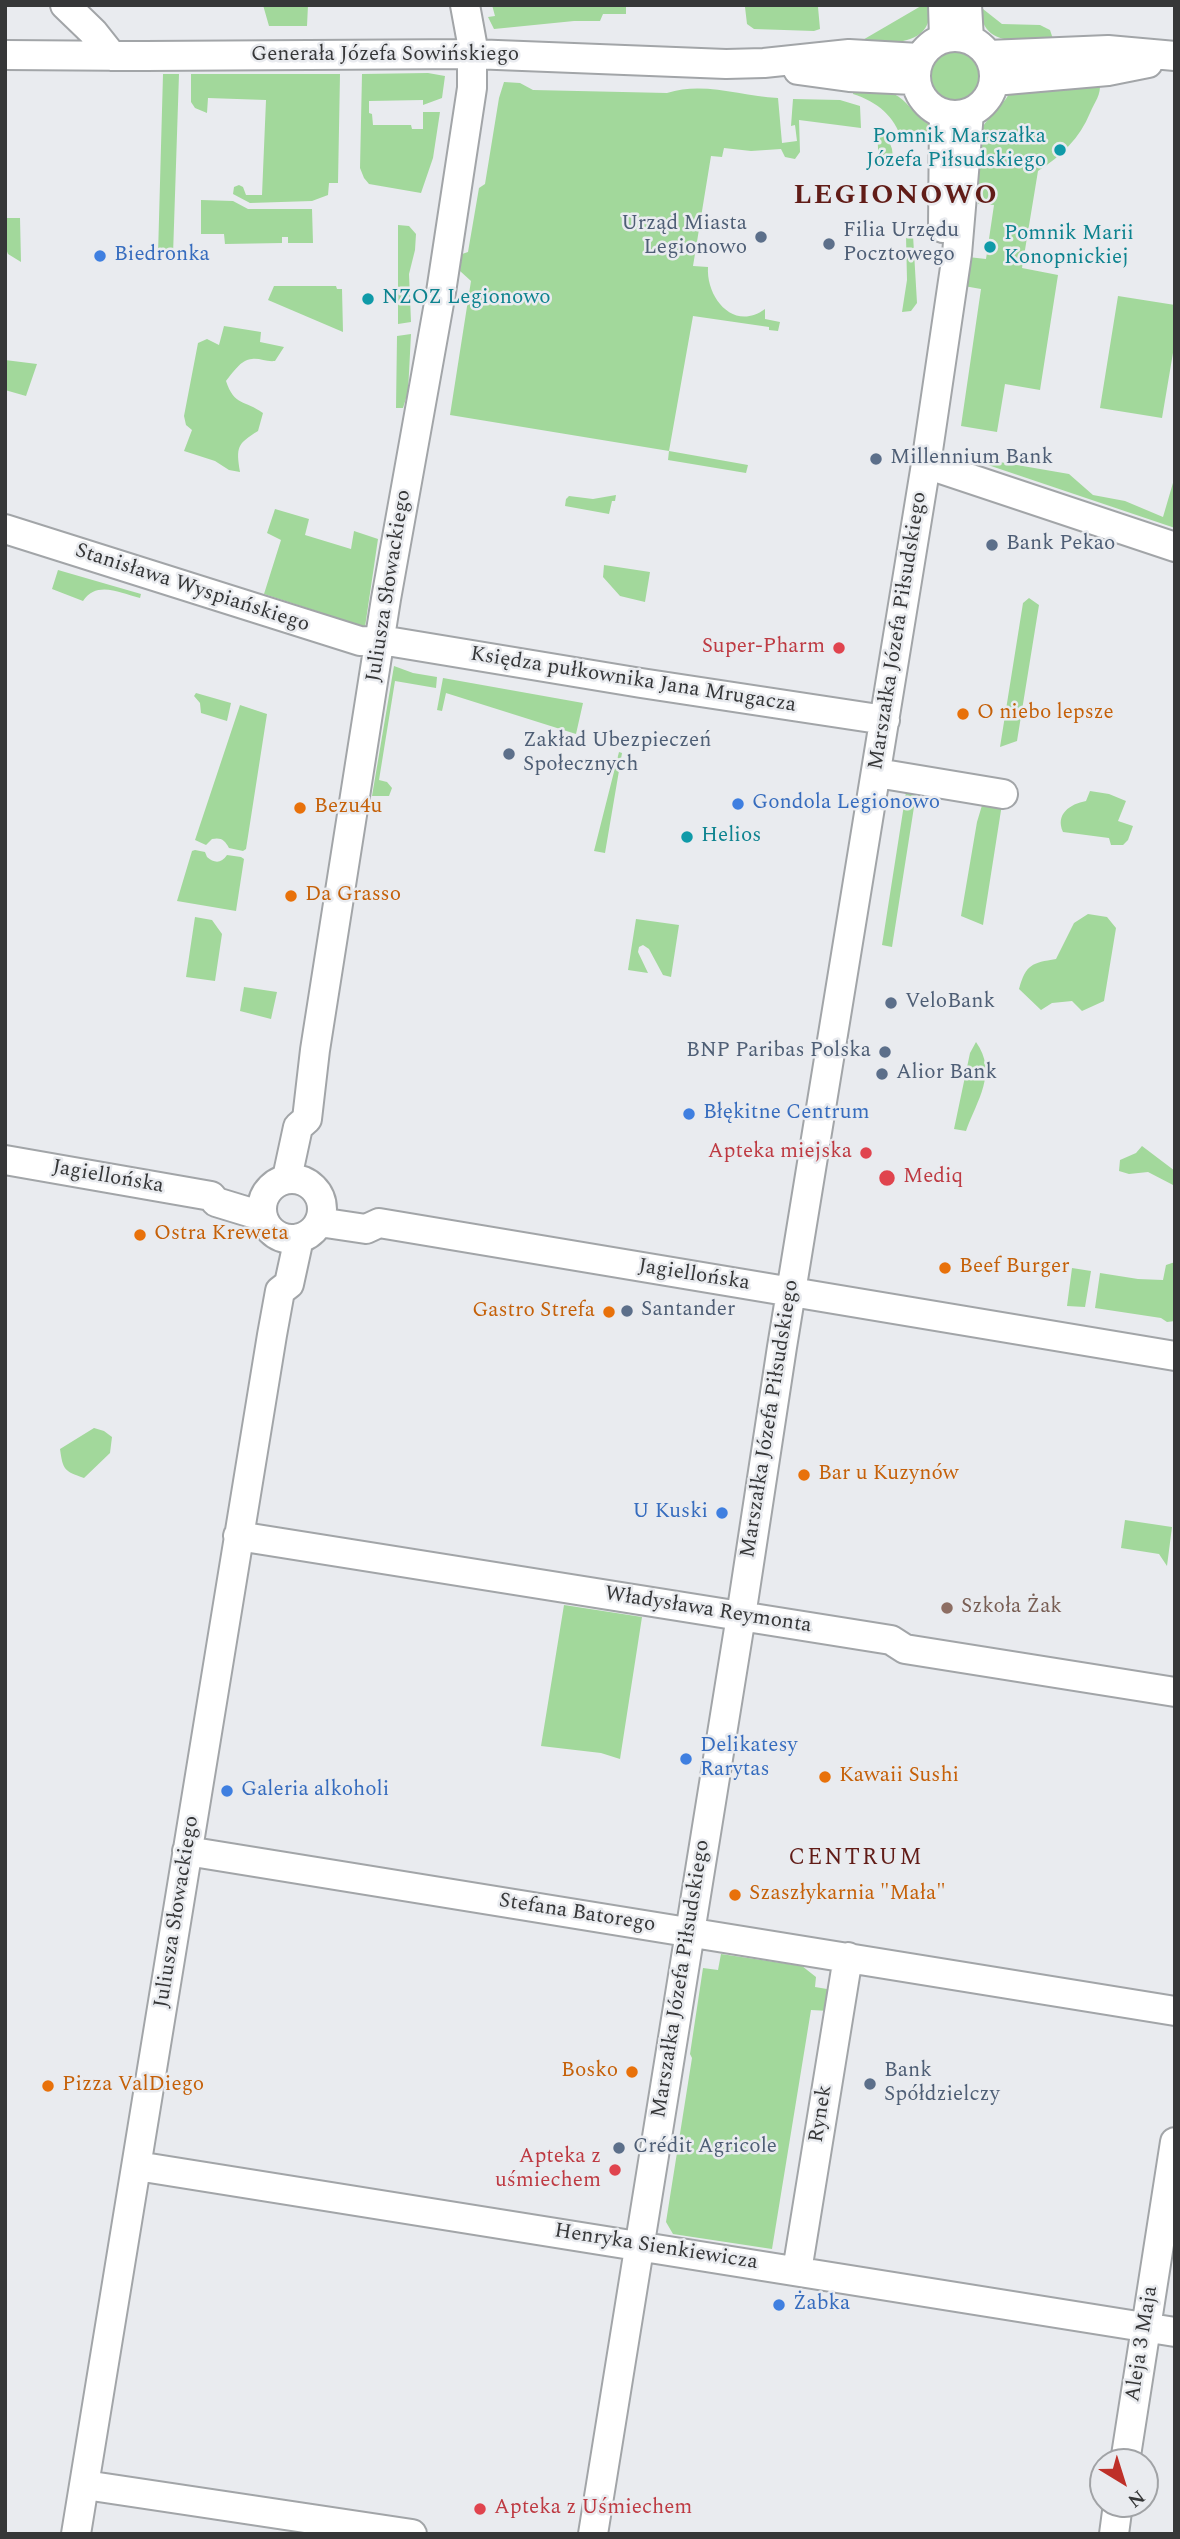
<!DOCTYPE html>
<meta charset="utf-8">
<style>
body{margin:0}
#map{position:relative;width:1180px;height:2539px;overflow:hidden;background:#e9ebef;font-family:Spectral,serif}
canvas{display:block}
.frame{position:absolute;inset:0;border:7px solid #363738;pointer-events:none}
.north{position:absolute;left:1089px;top:2448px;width:70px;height:70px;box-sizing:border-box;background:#e9ebef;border:2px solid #a1a3a6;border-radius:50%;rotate:142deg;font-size:19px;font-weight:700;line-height:28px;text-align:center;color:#363738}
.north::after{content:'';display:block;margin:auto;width:24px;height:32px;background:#be3029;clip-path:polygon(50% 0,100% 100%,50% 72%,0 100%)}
</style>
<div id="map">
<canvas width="1180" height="2539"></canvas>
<div class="frame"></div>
<div class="north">N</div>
</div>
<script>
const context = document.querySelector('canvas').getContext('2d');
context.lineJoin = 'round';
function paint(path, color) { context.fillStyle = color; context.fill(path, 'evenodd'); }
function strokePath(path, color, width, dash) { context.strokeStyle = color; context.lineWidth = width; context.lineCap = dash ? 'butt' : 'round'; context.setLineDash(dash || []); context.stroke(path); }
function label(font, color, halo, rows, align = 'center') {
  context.font = font + ' Spectral,serif'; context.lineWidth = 5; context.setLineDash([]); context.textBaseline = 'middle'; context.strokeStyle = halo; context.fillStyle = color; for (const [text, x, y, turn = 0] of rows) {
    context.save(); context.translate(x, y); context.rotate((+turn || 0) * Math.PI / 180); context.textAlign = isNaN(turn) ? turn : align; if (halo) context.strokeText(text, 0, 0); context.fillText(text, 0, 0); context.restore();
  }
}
paint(new Path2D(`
 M263,5H308L307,26H269Z
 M492,5H626V14H603L600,21H574L494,29L488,17L495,16Z
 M930,5C933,48 890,43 861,41L921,6Z
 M745,7H818L820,29L814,31L754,29L747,24Z
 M983,9L1002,24L1040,25L1050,30L1053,39C1025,40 982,49 981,10Z
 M930 76a25 25 0 1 1 50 0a25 25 0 1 1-50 0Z
 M428,73L445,76L442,98L423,105V100L369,101V113L372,114L373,125H411L412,129H423V112H440L433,158L421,193L369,184L364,178L360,168L362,74Z
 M163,74H179L173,255H158Z
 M191,74H340L338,183H329L328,195L312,201L250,203L233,194L234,187L239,185L243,187L246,195H262L266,100L208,98L207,113L195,108L191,102Z
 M504,82L520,83L533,90L667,93C703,81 741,96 778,98L782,143L797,141L795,125L791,126L793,99L840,100L860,106L861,128L799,120L800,152L795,159L785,157L781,149L751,151L724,148L722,157L711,156L693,266L708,267C706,298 734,332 765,309V319L780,322L778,331L769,330V327L693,316L669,451L748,465L746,473L668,460L669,451L450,415L471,281L460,271L462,254L468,252L479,188L485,184L499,98Z
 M1100,82C1101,96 1095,101 1090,113C1080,138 1061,156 1038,171L1022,268L1058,275L1040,390L1005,384L997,432L961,426L981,289L964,286L968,257L986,259L994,205L978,204C978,187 975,141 982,128C989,116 1002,106 1009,94Z
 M854,89C866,90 883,88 894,94C906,99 915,116 928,124L932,143L902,140C894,116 878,102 853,94Z
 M877,129L885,130L892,149L894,167H879Z
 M201,200L233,201L248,209H312L313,243H288V237H282V243L225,244L224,234H201Z
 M5,218H20L21,262L8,254L5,246Z
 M398,225L409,226L416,234L415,250L409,274L411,322L398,324Z
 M913,235L917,303L911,311L902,312L907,280L906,236Z
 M274,286H336L337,289H342L343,332L268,300Z
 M1118,296L1175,305V341L1162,418L1100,408Z
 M224,326L261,332L260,342L284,347L275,361C266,362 260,358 252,359C241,359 232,374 226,381C234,406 245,400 263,413L258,431C237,444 236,447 240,472L229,470L215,461L184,451L192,430L186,425L184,416L198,343L207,339L219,345Z
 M411,334L408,392L403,408H396L397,336Z
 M5,360L37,364L26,396L5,390Z
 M988,460L1069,474L1093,495L1125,501L1163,517L1175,476V528L985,464Z
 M616,495L615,501H612L609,514L565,506L566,499L569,496L593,499Z
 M275,509L309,519L305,535L351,549L354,531L378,539L365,627L264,594L281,540L267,533Z
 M604,565L650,572L645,602L620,596L603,577Z
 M58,570L141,594L140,598C120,593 97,580 83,601L52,589Z
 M1029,598L1039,605L1017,741L1000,747L1023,603Z
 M394,666L413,673L437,677L436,688L395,681L379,780L387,782L392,788L389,796H372Z
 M443,678L583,703L576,734L446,693L442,711L437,710Z
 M196,693L231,703L227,721L201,713L200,703L194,696Z
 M240,705L267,714L246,849L243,851L229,848C225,840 221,837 212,839L206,845L195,840Z
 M619,752L622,753L605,853L594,851Z
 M912,788H917L892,947L882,945L906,792Z
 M1090,791L1109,794L1126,801L1118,821L1133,826L1128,840L1123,845H1111L1109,838L1063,832C1055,814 1070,804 1086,801Z
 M983,802L1002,804L983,925L961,916L977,822Z
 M195,850L205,852L207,857C214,863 221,864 227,855L241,857L244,859L236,911L177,901L192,851Z
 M1088,914L1107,917L1116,928L1104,1001L1082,1011L1072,1001L1052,1003L1041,1010L1019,989C1026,964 1032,963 1056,959L1074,923Z
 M195,917L212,920L222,934L215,981L186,977Z
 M636,919L679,925L671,977L663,975L649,949L643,945L639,947L638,952L648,973L628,970Z
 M244,987L277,992L271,1019L240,1011Z
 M976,1042C998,1073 977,1100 966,1131L954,1129L970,1053Z
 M1142,1146L1175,1171V1186L1148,1172L1129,1174L1119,1171L1120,1160L1136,1153Z
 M1175,1262V1321L1167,1322L1161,1318L1095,1308L1100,1273L1138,1279L1163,1280L1166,1265Z
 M1072,1268L1091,1271L1085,1307L1067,1306Z
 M94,1428L104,1431L112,1437L110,1453L84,1478C64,1471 63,1470 60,1449Z
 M1125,1520L1172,1527L1167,1566L1159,1554L1121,1548Z
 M564,1605L642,1617L620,1759L601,1753L541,1746Z
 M721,1954L802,1966L816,1977L815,1987L833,1990L829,2011L811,2010L772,2249L673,2234L666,2222L692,2058L690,2054L703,1968L718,1970Z`), '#a2d89b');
const minor = new Path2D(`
 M65,5L93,32L112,56
 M943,5L944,38
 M967,5L969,39
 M916 76a39 39 0 1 1 78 0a39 39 0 1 1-78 0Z
 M5,55L145,56L472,54L726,64L764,63L849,54L919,58
 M988,55L1108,50L1175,56
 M798,70L849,77L914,80
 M994,81L1108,71L1148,63
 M943,228L944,114
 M926,464L1175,547
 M5,529L360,641L393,642L641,683L885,720
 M877,773L1003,794
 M5,1160L211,1196L216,1202L262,1216
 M287,1178L298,1127L307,1119L315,1050L386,599L441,292L472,88V43L465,5
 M262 1209a30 30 0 1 1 60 0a30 30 0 1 1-60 0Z
 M319,1222L366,1229L379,1223L1175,1356
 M238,1536L891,1640L905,1649L1175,1692
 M187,1851L1175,2011
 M137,2166L1175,2332
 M797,2271L848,1957
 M1125,2462L1175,2142
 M85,2485L412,2534
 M76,2534L272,1335L280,1291L289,1284L299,1238
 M593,2534L741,1616L782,1347L926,464L957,254L969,113
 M1114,2534L1118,2504`);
strokePath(minor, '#a2a5a8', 32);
strokePath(minor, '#fff', 28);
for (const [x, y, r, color] of [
 [1060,150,7,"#0f9aa8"],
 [761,237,7,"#5c6f8a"],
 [829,244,7,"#5c6f8a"],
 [990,247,7,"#0f9aa8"],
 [100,256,7,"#3f7fe0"],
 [368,299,7,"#0f9aa8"],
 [876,459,7,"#5c6f8a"],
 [992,545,7,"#5c6f8a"],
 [839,648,7,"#e0444e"],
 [963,714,7,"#e8710a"],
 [509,754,7,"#5c6f8a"],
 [738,804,7,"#3f7fe0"],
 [300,808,7,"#e8710a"],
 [687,837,7,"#0f9aa8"],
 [291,896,7,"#e8710a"],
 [891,1003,7,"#5c6f8a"],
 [885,1052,7,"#5c6f8a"],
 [882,1074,7,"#5c6f8a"],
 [689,1114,7,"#3f7fe0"],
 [866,1153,7,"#e0444e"],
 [887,1178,9,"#e0444e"],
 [140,1235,7,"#e8710a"],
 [945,1268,7,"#e8710a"],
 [627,1311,7,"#5c6f8a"],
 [609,1312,7,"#e8710a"],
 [804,1475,7,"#e8710a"],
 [722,1513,7,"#3f7fe0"],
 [947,1608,7,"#8d6e63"],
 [686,1759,7,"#3f7fe0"],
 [825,1777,7,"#e8710a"],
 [227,1791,7,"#3f7fe0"],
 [735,1895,7,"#e8710a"],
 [632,2072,7,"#e8710a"],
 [870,2084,7,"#5c6f8a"],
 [48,2086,7,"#e8710a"],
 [619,2148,7,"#5c6f8a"],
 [615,2170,7,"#e0444e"],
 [779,2305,7,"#3f7fe0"],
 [480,2509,7,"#e0444e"]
]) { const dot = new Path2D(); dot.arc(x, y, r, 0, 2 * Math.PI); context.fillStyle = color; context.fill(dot); strokePath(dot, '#e9ebef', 2.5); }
label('21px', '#363738', '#e9ebef', [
 ["Generała Józefa Sowińskiego",385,56],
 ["Juliusza Słowackiego",390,586,-81],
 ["Stanisława Wyspiańskiego",192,589,18],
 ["Marszałka Józefa Piłsudskiego",899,631,-81],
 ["Księdza pułkownika Jana Mrugacza",633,681,9],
 ["Jagiellońska",108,1178,10],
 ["Jagiellońska",694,1276,9],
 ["Marszałka Józefa Piłsudskiego",771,1419,-81],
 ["Władysława Reymonta",708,1611,9],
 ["Juliusza Słowackiego",178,1912,-81],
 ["Stefana Batorego",577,1914,9],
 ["Marszałka Józefa Piłsudskiego",682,1979,-81],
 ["Rynek",822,2114,-81],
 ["Henryka Sienkiewicza",656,2248,9],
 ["Aleja 3 Maja",1143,2344,-81]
]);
label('21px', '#0d838f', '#e9ebef', [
 ["Pomnik Marszałka",1046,138,"right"],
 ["Józefa Piłsudskiego",1046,162,"right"],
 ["Pomnik Marii",1004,235],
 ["Konopnickiej",1004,259],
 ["NZOZ Legionowo",382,299],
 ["Helios",701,837]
], 'left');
label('21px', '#4e5e75', '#e9ebef', [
 ["Urząd Miasta",747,225,"right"],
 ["Legionowo",747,249,"right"],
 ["Filia Urzędu",843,232],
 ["Pocztowego",843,256],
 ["Millennium Bank",890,459],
 ["Bank Pekao",1006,545],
 ["Zakład Ubezpieczeń",523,742],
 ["Społecznych",523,766],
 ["VeloBank",905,1003],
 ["BNP Paribas Polska",871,1052,"right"],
 ["Alior Bank",896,1074],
 ["Santander",641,1311],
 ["Bank",884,2072],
 ["Spółdzielczy",884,2096],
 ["Crédit Agricole",633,2148]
], 'left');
label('21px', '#366cbe', '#e9ebef', [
 ["Biedronka",114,256],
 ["Gondola Legionowo",752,804],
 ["Błękitne Centrum",703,1114],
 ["U Kuski",708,1513,"right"],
 ["Delikatesy",700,1747],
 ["Rarytas",700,1771],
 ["Galeria alkoholi",241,1791],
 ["Żabka",793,2305]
], 'left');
label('21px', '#be3a42', '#e9ebef', [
 ["Super-Pharm",825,648],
 ["Apteka miejska",852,1153],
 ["Mediq",903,1178,"left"],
 ["Apteka z",601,2158],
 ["uśmiechem",601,2182],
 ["Apteka z Uśmiechem",494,2509,"left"]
], 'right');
label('21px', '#c56008', '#e9ebef', [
 ["O niebo lepsze",977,714],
 ["Bezu4u",314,808],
 ["Da Grasso",305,896],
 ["Ostra Kreweta",154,1235],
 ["Beef Burger",959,1268],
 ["Gastro Strefa",595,1312,"right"],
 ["Bar u Kuzynów",818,1475],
 ["Kawaii Sushi",839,1777],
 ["Szaszłykarnia \"Mała\"",749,1895],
 ["Bosko",618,2072,"right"],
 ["Pizza ValDiego",62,2086]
], 'left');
label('21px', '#785e54', '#e9ebef', [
 ["Szkoła Żak",961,1608]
], 'left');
context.letterSpacing = '2px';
label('23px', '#611c17', '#e9ebef', [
 ["CENTRUM",856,1859]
]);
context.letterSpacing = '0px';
context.letterSpacing = '2px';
label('bold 28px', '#611c17', '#e9ebef', [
 ["LEGIONOWO",896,198]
]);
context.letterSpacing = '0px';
</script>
